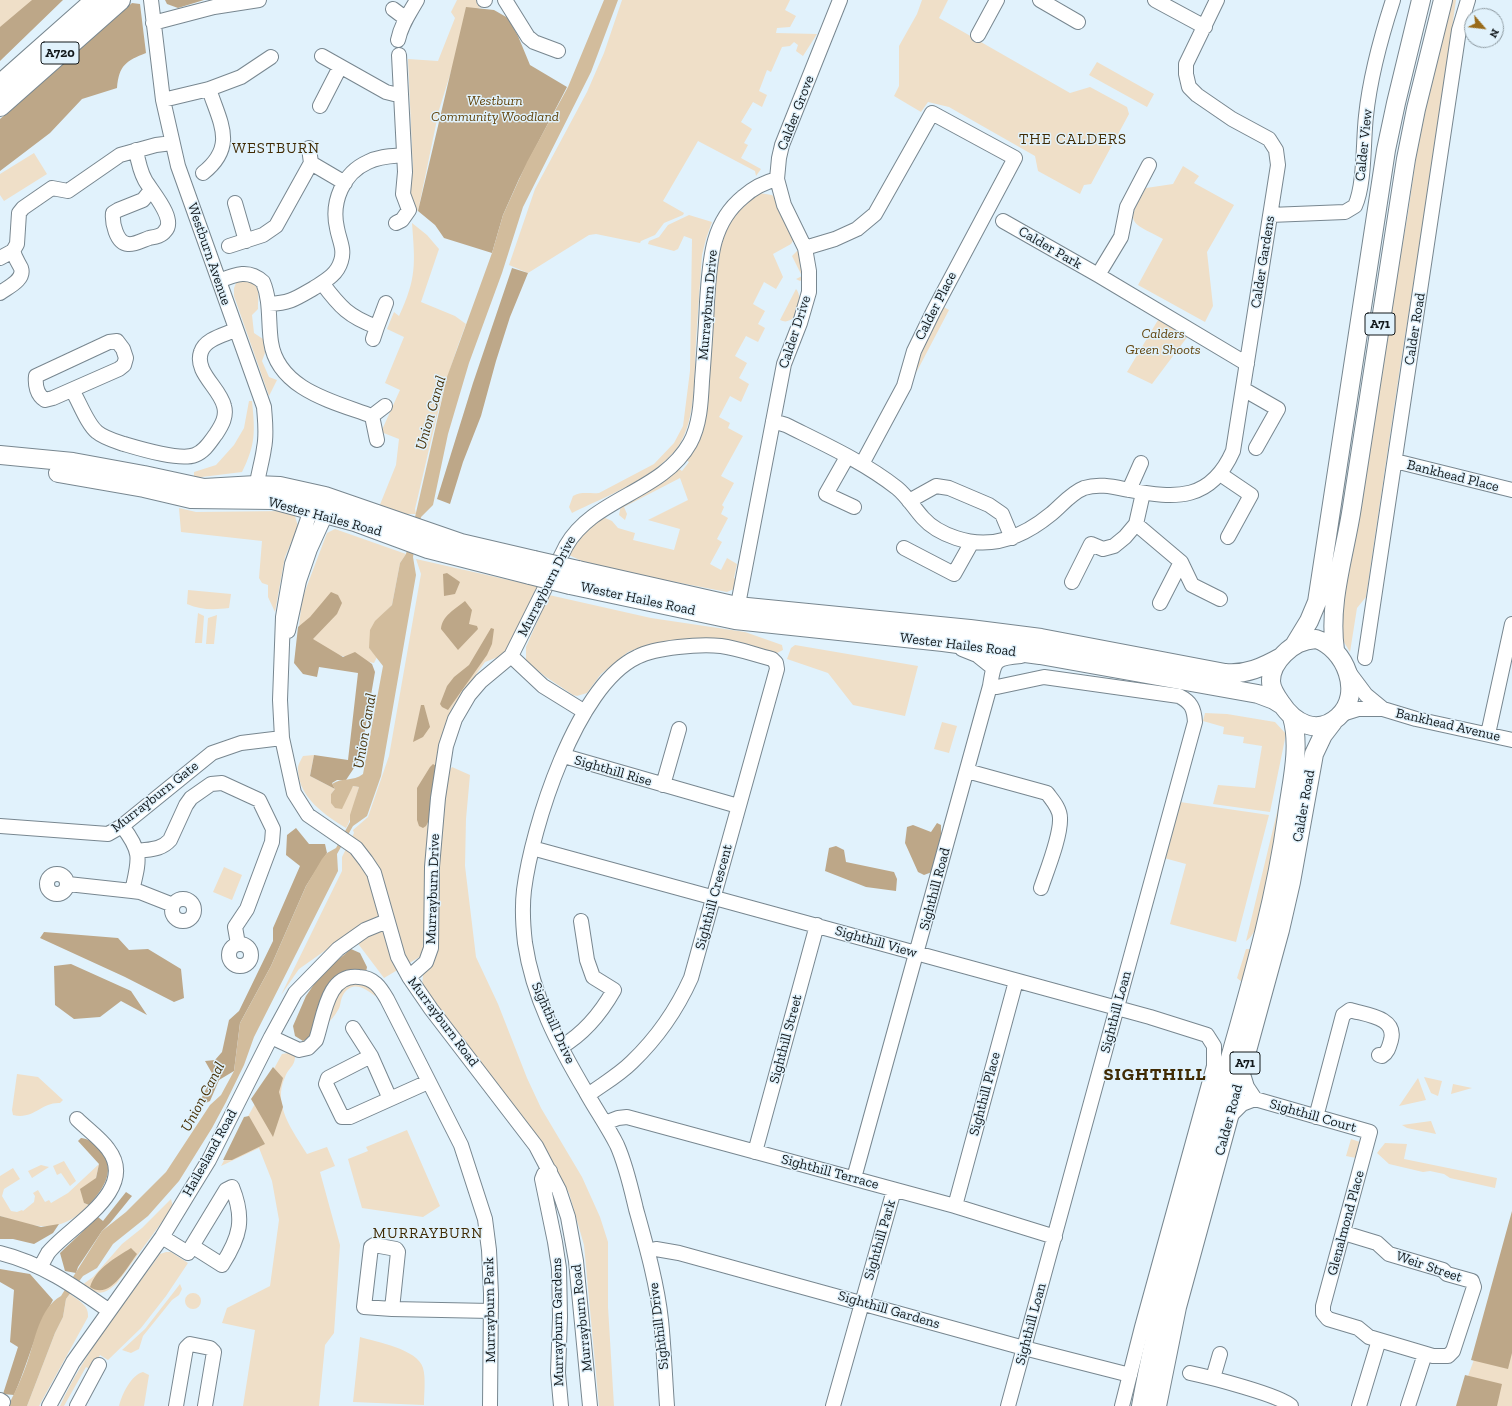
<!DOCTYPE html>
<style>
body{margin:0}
#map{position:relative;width:1512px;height:1406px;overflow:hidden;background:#e1f2fc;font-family:"Zilla Slab",serif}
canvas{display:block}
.north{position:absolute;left:1464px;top:8px;width:40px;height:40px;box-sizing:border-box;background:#e1f2fc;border:1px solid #8e9ba2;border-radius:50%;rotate:118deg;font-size:11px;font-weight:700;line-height:16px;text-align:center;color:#12181b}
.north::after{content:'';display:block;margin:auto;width:14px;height:18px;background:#996b1a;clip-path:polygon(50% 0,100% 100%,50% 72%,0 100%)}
</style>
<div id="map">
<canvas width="1512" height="1406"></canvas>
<div class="north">N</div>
</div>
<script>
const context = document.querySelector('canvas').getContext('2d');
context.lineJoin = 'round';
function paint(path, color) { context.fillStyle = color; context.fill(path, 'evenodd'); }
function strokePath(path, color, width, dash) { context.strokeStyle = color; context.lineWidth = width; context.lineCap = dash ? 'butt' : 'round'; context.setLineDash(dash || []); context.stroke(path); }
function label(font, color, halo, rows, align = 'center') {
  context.font = font + ' "Zilla Slab",serif'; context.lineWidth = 3; context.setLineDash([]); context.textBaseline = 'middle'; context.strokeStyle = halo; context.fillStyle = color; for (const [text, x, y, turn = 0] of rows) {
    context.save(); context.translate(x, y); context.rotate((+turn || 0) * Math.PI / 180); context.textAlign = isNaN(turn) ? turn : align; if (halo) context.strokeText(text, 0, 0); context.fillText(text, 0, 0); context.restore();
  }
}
paint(new Path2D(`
 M0,0H34L0,29Z
 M457,0H482V7L470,11L439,110L418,211L408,204V190L413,172L408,59L438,61L455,18L451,12Z
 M622,0H790L785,10L796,16L790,27L777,28L776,33L817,34L803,56L796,51L798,45L794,42L790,46L782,47L771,72L767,70L759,91L767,95L762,107L753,102L741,122L752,129L744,143L748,145L741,158L761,169L756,176L755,171L698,141L663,201L684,213L683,215L664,223L655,235L641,241L640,243L596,234L589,235L528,273L509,265L535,189L587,92L604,53Z
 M922,0H948L939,18L1070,93L1090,87L1127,107L1129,114L1091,184L1084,185L1080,194L1038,171L1035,156L949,107L928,102L921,112L894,96L899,86V46L917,14Z
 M1449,0H1456L1438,128L1400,368L1366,597L1357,608L1350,652L1342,639L1340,630L1368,435L1408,213L1424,100Z
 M1097,62L1154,94L1147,107L1089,75Z
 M34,153L47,174L4,201L0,195V174Z
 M1183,166L1199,176L1194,183L1234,205L1207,252L1213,306L1205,322L1138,285L1163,239C1129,221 1125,224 1146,188L1173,184Z
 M759,193L772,195L777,200L794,239L791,244L773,254L783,277L776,289L764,282L753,304L765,311L758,324L765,328L758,342L746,336L735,356L747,363L739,378L749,384L741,402L730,396L719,417L730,423L728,428L743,436L721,476L734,483L722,505L724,507L721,514L728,518L717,539L722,542L710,564L721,570L727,558L737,564L734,578L738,580L734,589L727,592L592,566L567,554L586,527L603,517L612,521L618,528L635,533L633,540L674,550L680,529L648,520L688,500L680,478L624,507L627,514L625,520L619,515L621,505L664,481L679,469L682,471L689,462L686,460L716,262L729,221L740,206Z
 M689,215L712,222L706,239L702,255C700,284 698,312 696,341C694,374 697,426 674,452C648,481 606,496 572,513L569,507L573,496C581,491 590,494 599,493L654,464L674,443L683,426L690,371L692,239L684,236L678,249L674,251L648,244L649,241L659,237L668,225Z
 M412,223L427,235L439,249L421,302L455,316L466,324C442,384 430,447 415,509L416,514H395L379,507L396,465L399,439L381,432L400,390L385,383L404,337L387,329L394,312L399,316C417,278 415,263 412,223Z
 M797,251L801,252L803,279L800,281L796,279L802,276L792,256Z
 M245,279C262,286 258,293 258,309L252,315L254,333L263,339L265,353L262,361L269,377L277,380L269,396L234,296V288L237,281Z
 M796,289C805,299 796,328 780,320Z
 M942,306L949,310L916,373L921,348Z
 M1158,320L1188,336L1152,384L1127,372Z
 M249,401H252C255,431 256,444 242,472L194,478V472L216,465L234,445L244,428Z
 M179,508L196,512L285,511L295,516L298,526L285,557L275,612L268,597V585L262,583L259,578L262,541L181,532Z
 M335,529L406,554L400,563L392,605L386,611L369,648L377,657L374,663L297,646L302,599L327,533Z
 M416,559L540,587L516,637L501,656L485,662L452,708L442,751L428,952L384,978L350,933L299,969L281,995L342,871V857L354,833L353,830L368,817L389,756L421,574Z
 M188,590L231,594L229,608C214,610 201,610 187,604Z
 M549,595L651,618L745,632L782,645L783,650L777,653L724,640L650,644L628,652L601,674L587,693L577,696L573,695L546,677L526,661V647Z
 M198,613L204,616L202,643H195Z
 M217,615L214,644H206L208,618Z
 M795,645L918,666L905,716L853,705L828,673L787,659L791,648Z
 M1205,713L1227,714L1275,722L1286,734L1270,812L1213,804L1218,785L1255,788L1262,746L1243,743L1244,737L1223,734L1224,727L1203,721Z
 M942,722L957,726L949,753L934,749Z
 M314,755L310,776L335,789L331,794L335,808H338L353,786L359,787C355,799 352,819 346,828C325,815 299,798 298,770C297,766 301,760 303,756Z
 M452,767L470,775L466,819L465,866L476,957L498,1004L527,1078L541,1108L582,1177L600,1217L608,1242V1307L614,1406H599L584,1245L569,1193L540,1143L422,987L423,975L427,969L447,774Z
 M1280,800H1282C1278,825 1267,931 1246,941Z
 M1180,802L1269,815L1236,942L1170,924L1186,864L1164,858Z
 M224,867L242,875L232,900L213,892Z
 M1246,949H1254L1243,983L1237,978Z
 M357,980L377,991L375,996C365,988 352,980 343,995C340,1000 341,1006 338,1010C335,1016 330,1021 326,1025L338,989Z
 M295,1052C296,1067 290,1065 285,1077C272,1105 293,1131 307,1154L327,1147L335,1166L320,1172L340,1245L334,1333L325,1345L319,1406H243L255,1330L222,1323L227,1308L270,1286L279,1220L272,1181L259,1148L221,1166L282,1054Z
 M17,1074L38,1077L63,1100L60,1103C41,1102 34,1120 13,1115L12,1110Z
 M1424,1077L1442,1081L1438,1096L1431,1093Z
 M1418,1078L1426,1100L1399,1106Z
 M1453,1084L1472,1088L1451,1094Z
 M1431,1121L1436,1134L1407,1128L1402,1125Z
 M407,1130L440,1206L423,1217L362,1208L348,1159L368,1151L366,1147Z
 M1351,1139L1360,1142L1356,1158L1346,1156Z
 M1385,1143L1407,1144L1404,1159L1497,1178L1495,1188L1450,1178L1444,1174L1430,1171L1423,1172L1389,1164L1377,1153Z
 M64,1161L76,1181L70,1186L61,1173L57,1175L53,1166Z
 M99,1164L96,1178L84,1203L89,1205C60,1235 36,1228 0,1216V1176L13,1168L20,1179L4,1189L2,1196L11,1211L17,1212L22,1210L23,1211L34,1202L35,1196L33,1193L38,1190L45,1202L49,1200L51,1203L68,1193Z
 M41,1165L49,1167L32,1178L28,1171Z
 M171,1199L173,1207L117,1283C103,1296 98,1295 82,1285L93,1277L122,1244L142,1228Z
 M166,1252H171L188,1263L166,1296L141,1328L108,1360L100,1355L91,1370L86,1367L64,1406H60C85,1351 125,1303 160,1254Z
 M1512,1256V1406H1457Z
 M180,1284L182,1289L179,1295L172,1300L143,1336L139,1349L131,1353L122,1350L145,1329Z
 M185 1301a8 8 0 1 1 16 0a8 8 0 1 1-16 0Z
 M70,1294C79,1301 89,1305 88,1317L39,1406H27L55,1333L63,1317L66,1299Z
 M360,1337C376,1342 418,1349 423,1368C426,1378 424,1394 424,1405L353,1402Z
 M143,1372L149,1375L144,1406H119C122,1394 131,1375 143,1372Z`), '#efdfc8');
paint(new Path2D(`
 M32,0H63L0,61V27Z
 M165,0H204L178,8L167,4Z
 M132,3L140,4L146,53C126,61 119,65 117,88L82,99L50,133L0,171V119Z
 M466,7L494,10L508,18L518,36L530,65L567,87L519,179L503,215L492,253L444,238L435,225L418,211Z
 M512,268L528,273L510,317L496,361L481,416L463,462L450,504L437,499L473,383Z
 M447,573L460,582L455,594L444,596L443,574Z
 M331,592L338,595L342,603L337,614L313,639L343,657L355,652L372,664L375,672L360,759L346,780H337L332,783L335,789L310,776L314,755L348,760L358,673L319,667L317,677L303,674L294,663L298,627L310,617Z
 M465,601L472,610L469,624L477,626L478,629L458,650L441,629C442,616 455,609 465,601Z
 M491,628L494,629L492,644L487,655L448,710L442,707L440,704L447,686L454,677L469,665Z
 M421,705H424L430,727L423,737L413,742Z
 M433,764L436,766L429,820L426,826L423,828L419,826L417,820V788L430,767Z
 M937,823L941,825V838L932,872L924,875L918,872L905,843L907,827L913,825L931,832Z
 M296,828L309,844H325L327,853L306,886L271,966L240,1023L234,1071L219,1080L210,1101L197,1107L213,1075L205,1061L215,1060L222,1052L229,1020L239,1011L273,941V928L300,866L286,855L287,835Z
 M836,846L844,850L846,862L894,872L897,879L896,891L866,887L825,871L829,848Z
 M44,932L118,938L129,950L148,949L181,969L184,998L174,1002L125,977L40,938Z
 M351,949L360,953L367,967L366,972L338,975L312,1036L303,1041L295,1036L293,1026L306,996L321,974Z
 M71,964L131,991L147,1015L121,1001L100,1017L74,1019L55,1005L54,966Z
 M273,1067L283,1078L279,1092L283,1107L273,1137L251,1099Z
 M249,1116L265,1144L232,1160H223L244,1117Z
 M81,1138C89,1139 94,1143 100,1149C117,1170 104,1188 89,1205L84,1203L80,1189L96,1178L99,1164L78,1141Z
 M126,1192L132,1196L110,1223L102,1231L78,1267L76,1273L65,1271L60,1253L98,1217L103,1221Z
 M1512,1211V1353L1508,1369L1471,1360Z
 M0,1216L41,1227L59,1224L53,1233L34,1244L13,1239H0Z
 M131,1248L137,1254C127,1267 110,1301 90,1287C96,1268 115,1258 131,1248Z
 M0,1269L30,1274L53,1300C35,1330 28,1364 14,1395L3,1394L18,1347L10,1342L14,1290L0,1282Z
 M1465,1375L1502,1384L1497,1406H1456Z`), '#bda788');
paint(new Path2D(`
 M604,0H618L591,72L523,207L502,273L469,363L448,434L433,505L421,517L413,557L416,575L381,776L367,816L353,826L337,854L338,871L254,1037L244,1065L226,1102L212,1128L179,1181L148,1216L113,1244L97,1268L83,1276L66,1299L63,1317L55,1333L27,1406H8C15,1392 22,1378 27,1363C35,1341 39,1308 61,1296L102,1231L126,1212L166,1172L210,1105L221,1095L234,1071L240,1023L271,966L306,886L322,859L327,853L336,848L350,822V815L359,787L353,786L342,809L335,808L331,803V794L335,789L332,784C342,777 353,782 363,774L383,666L369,648L370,630L375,621L392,605L400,563L406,554L410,539L447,377L492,253L503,215L527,162L568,87Z`), '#d2bc9c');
const minor = new Path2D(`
 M151,0L163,100L178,166L264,407C265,421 267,434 264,448C262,464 256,479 256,495
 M484,0H485
 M505,0L528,37L534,42L558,51
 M1040,0L1078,22
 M1155,0L1205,27
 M393,9L405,18
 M153,23L214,7L259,0
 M978,35L997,0
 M398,40C401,25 409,14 417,0
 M322,56L386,92L394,94H401
 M163,100L209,89L241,77L271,57
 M320,106L340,67
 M309,148L311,163
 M136,150C138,161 140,171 145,180C151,191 177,219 165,231C162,236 154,237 149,238C143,240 134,245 128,244C116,243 112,222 113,213L118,210L143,200L151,190
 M203,173C237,146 220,123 209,89
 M235,203L246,241
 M1270,215L1345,212L1355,206C1365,184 1363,141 1366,116C1370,77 1381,37 1393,0
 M1003,221L1098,275L1247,364
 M396,223L402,220L409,210L403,194L405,172L399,55
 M229,246L263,235L276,226L311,163L345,183
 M805,248L835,239L857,229L875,214L932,113L1015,158L934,310L914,351L904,386L862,464
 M0,258L13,251L17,244L19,213L23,208L52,188L68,191L120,155L156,145L172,143
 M1098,275L1121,237L1127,207L1149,165
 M219,281C236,274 249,269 263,282C271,301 268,322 271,342C278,390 335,402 372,416
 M322,283C340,307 349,317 377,327L386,303
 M0,293C8,287 25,280 21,268C18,262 15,258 13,251
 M269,304C290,303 295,299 314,288C325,281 337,275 341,261C345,249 339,240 337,228C331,202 343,173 368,162C379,156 392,156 404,155
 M373,339L377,327
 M117,341L123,349L126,358L124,365L119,369L53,398L45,400C37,395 35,385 36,376L109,342Z
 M1243,389L1278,409L1256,448
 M72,390C79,401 87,424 97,432C104,438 115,441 124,444C141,449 180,461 195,455C205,451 210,442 216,434C222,425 227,416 224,406C220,388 194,372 201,352C205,339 224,335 235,330
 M773,421L786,425C824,444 864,462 897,488C907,496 914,508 923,518C931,527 944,534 956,538C992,550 1023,537 1051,514C1061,506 1071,493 1084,488C1099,483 1114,487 1129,490C1176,499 1211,501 1233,451L1278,165L1276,150L1269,139L1232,119L1197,95L1189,87L1186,74V64L1217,0
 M377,440L372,416L385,406
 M847,457L826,494L854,507
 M1395,461L1512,490
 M1220,474L1251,495L1228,537
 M1129,490L1141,463
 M909,501L936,486L949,488L989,505L1002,514L1012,538
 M318,503L311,510L292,564L283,617L280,700L282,738L294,793L308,815L356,848L366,861L374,873L398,957L409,977L431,1009L536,1146L559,1190L568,1217L576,1261L590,1406
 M1136,524L1181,562L1192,585L1220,599
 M904,548L954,574L972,542
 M1072,582L1091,544L1103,549L1114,546L1125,537L1136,524L1143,493
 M1160,603L1181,562
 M736,615L784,364L800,323L809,292V271L805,248L784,205L777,179L779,158L782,145L840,0
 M288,631L299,581L310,549L326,514V504
 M962,649L977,655L992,667
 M511,656L543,686L585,712
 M1365,658L1459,30L1468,0
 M1348,671L1366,695L1383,709L1416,719L1512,740
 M990,686L997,687L1044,677L1179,696C1191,702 1194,708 1195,722L1008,1406
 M1342,714L1358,709H1383
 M1488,734L1512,624
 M564,756L738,806
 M967,771L1047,793C1052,800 1060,808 1060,818C1061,836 1047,870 1041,888
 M663,785L679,729
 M0,826L108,834L122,826L212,753L241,743L282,738
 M532,848L1150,1017L1207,1035L1214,1046V1066L1142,1327L1122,1406
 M138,851C150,849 161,850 170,840L186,805L191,798L211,784L222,783L259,800L273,829L272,842L247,909L235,927L238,944
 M47 884a10 10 0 1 1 20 0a10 10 0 1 1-20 0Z
 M68,884L132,891C139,860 143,853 122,826
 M132,891L140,892L173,905
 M172 910a11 11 0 1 1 22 0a11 11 0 1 1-22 0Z
 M229 955a11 11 0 1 1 22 0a11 11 0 1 1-22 0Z
 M409,977L426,962L431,948L432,867L438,798L446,746L455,719L469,695L481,681L511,656L566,546C594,497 662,493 690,443C700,425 701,401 702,381C704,355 706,328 707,302C710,263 710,224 743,197C753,188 765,182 777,179
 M353,1028L371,1056L390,1099
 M271,1037L299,1050L308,1048L316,1040C324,1017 327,973 359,977C374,978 380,987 387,999L461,1145L485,1219L489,1250L491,1294L490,1406
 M561,1047C585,1033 601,1013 614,990L593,977L587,960L581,921
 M371,1056L328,1078L326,1084L342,1117H350L428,1082
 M1242,1071L1247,1087L1255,1099
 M588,1095C603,1084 619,1075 632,1062C657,1038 677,1009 691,978L777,669L776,663L772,659C755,655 738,648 721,646C700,644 656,647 637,657C576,686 532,827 524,890C522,907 523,926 525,943C533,997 558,1045 586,1092C596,1110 608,1127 617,1145C626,1165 631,1188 636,1209C646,1245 657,1283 661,1320C664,1349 665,1378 667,1406
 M1230,1116L1242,1104L1255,1099L1370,1132L1323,1306V1313L1328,1319L1358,1328L1369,1337L1433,1356H1448L1453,1351L1474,1287L1472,1281L1447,1274L1443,1270L1389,1254L1377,1243L1344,1233
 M1316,1117L1343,1015L1350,1010C1366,1015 1397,1017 1391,1040C1389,1047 1388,1052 1382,1056L1379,1055
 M605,1123L618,1118L627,1117L955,1206L1055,1237
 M755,1152L817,925
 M550,1171L544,1174L542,1179L555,1242L559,1268L560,1317L558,1373L561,1406
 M854,1178L990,686C994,661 994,658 1021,656
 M955,1206L1016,981
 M162,1237L188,1253L192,1246L226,1190L232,1187C245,1219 240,1237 222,1265L192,1246
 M374,1245L396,1249L398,1252L392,1309L364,1307L371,1247Z
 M648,1251L656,1249L679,1253L1024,1348L1130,1375
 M0,1253C41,1263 74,1286 108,1310
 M41,1267C43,1262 45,1258 48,1253C68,1227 140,1191 108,1149C100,1138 87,1129 77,1119
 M392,1309L491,1311
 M1190,1373C1209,1377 1280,1395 1291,1406
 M1213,1378L1220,1354
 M0,1400L3,1402
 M49,1406L73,1362L162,1237L193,1186L209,1160L271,1037L295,993L338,949L365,930L387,921
 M77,1406L99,1365
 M176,1406L186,1348L190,1344L210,1348L214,1352L205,1406
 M833,1406L894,1190
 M1359,1406L1379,1340
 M1408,1406L1425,1354`);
const major = new Path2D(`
 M0,455L73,462L144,475L204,488L256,485L280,486L325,496L461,543L534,560
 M58,473L144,488L191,499L273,500L355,522L428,549L530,575
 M578,570L737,606L970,629L1041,638L1225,673C1246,675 1263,667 1281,657
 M570,585L735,620L943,642L1040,655L1258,694L1274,700L1282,705
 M1316,639C1345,648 1364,694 1338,717C1317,736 1294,723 1281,703C1276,696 1271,689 1271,681C1271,671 1277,661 1284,654C1293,645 1302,640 1316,639Z
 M1295,644L1309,621L1317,602L1386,150L1396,103L1421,0
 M1335,650C1328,602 1345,554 1352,507C1370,391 1388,275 1406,159L1416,109L1443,0
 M1141,1406C1163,1286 1199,1169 1232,1051C1254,973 1276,896 1287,816C1291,784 1301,748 1292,717
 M1157,1406L1177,1307L1280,930L1291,882L1314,754L1323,735L1333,722`);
const highway = new Path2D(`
 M0,85L96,0
 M0,106L120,0`);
strokePath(minor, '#788790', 16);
strokePath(major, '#788790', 20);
strokePath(highway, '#788790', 22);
strokePath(minor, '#fff', 14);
strokePath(major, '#fff', 18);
strokePath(highway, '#fff', 20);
const majorBridge = new Path2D(`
 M534,560L578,570
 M530,575L570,585`);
strokePath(majorBridge, '#788790', 20, []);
strokePath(majorBridge, '#fff', 18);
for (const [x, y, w] of [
 [60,53,38],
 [1380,324,30],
 [1245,1063,30]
]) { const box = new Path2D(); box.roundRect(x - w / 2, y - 11, w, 22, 3); context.fillStyle = '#e1f2fc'; context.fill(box); strokePath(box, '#12181b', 1); }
label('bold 13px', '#12181b', null, [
 ["A720",60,53],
 ["A71",1380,324],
 ["A71",1245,1063]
]);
label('italic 14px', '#62440c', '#e1f2fc', [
 ["Westburn",495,101],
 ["Community Woodland",495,117],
 ["Calders",1163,334],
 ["Green Shoots",1163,350]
]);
label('14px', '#12181b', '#e1f2fc', [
 ["Calder Grove",796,113,-69],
 ["Calder View",1364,145,-84],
 ["Calder Park",1050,248,30],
 ["Westburn Avenue",209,254,71],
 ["Calder Gardens",1263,262,-81],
 ["Murrayburn Drive",708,305,-85],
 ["Calder Place",936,306,-63],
 ["Calder Road",1415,329,-81],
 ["Calder Drive",795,332,-72],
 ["Bankhead Place",1453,476,14],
 ["Wester Hailes Road",325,517,15],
 ["Murrayburn Drive",547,586,-63],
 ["Wester Hailes Road",638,599,12],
 ["Wester Hailes Road",958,645,7],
 ["Bankhead Avenue",1448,725,13],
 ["Sighthill Rise",613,771,16],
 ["Murrayburn Gate",155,797,-38],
 ["Calder Road",1304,806,-80],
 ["Murrayburn Drive",433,889,-88],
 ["Sighthill Road",935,889,-75],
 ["Sighthill Crescent",714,897,-75],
 ["Sighthill View",876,942,16],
 ["Sighthill Loan",1116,1012,-75],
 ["Murrayburn Road",443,1022,53],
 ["Sighthill Drive",553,1023,66],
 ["Sighthill Street",786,1039,-75],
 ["Sighthill Place",985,1094,-75],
 ["Sighthill Court",1313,1116,16],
 ["Calder Road",1229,1120,-75],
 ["Hailesland Road",210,1153,-61],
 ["Sighthill Terrace",830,1172,15],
 ["Glenalmond Place",1346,1223,-75],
 ["Sighthill Park",880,1240,-74],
 ["Weir Street",1429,1267,19],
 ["Murrayburn Park",490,1310,-91],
 ["Sighthill Gardens",889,1310,16],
 ["Murrayburn Road",582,1318,-96],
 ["Murrayburn Gardens",558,1322,-91],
 ["Sighthill Loan",1031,1324,-75],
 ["Sighthill Drive",659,1326,-97]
]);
context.letterSpacing = '1px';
label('15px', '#402b04', '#e1f2fc', [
 ["THE CALDERS",1073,140],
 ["WESTBURN",276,149],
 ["MURRAYBURN",428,1234]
]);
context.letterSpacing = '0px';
label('italic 15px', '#483107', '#e1f2fc', [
 ["Union Canal",431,413,-74],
 ["Union Canal",365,731,-80],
 ["Union Canal",203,1097,-62]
]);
context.letterSpacing = '1px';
label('bold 18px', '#402b04', '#e1f2fc', [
 ["SIGHTHILL",1155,1075]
]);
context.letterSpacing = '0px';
</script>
